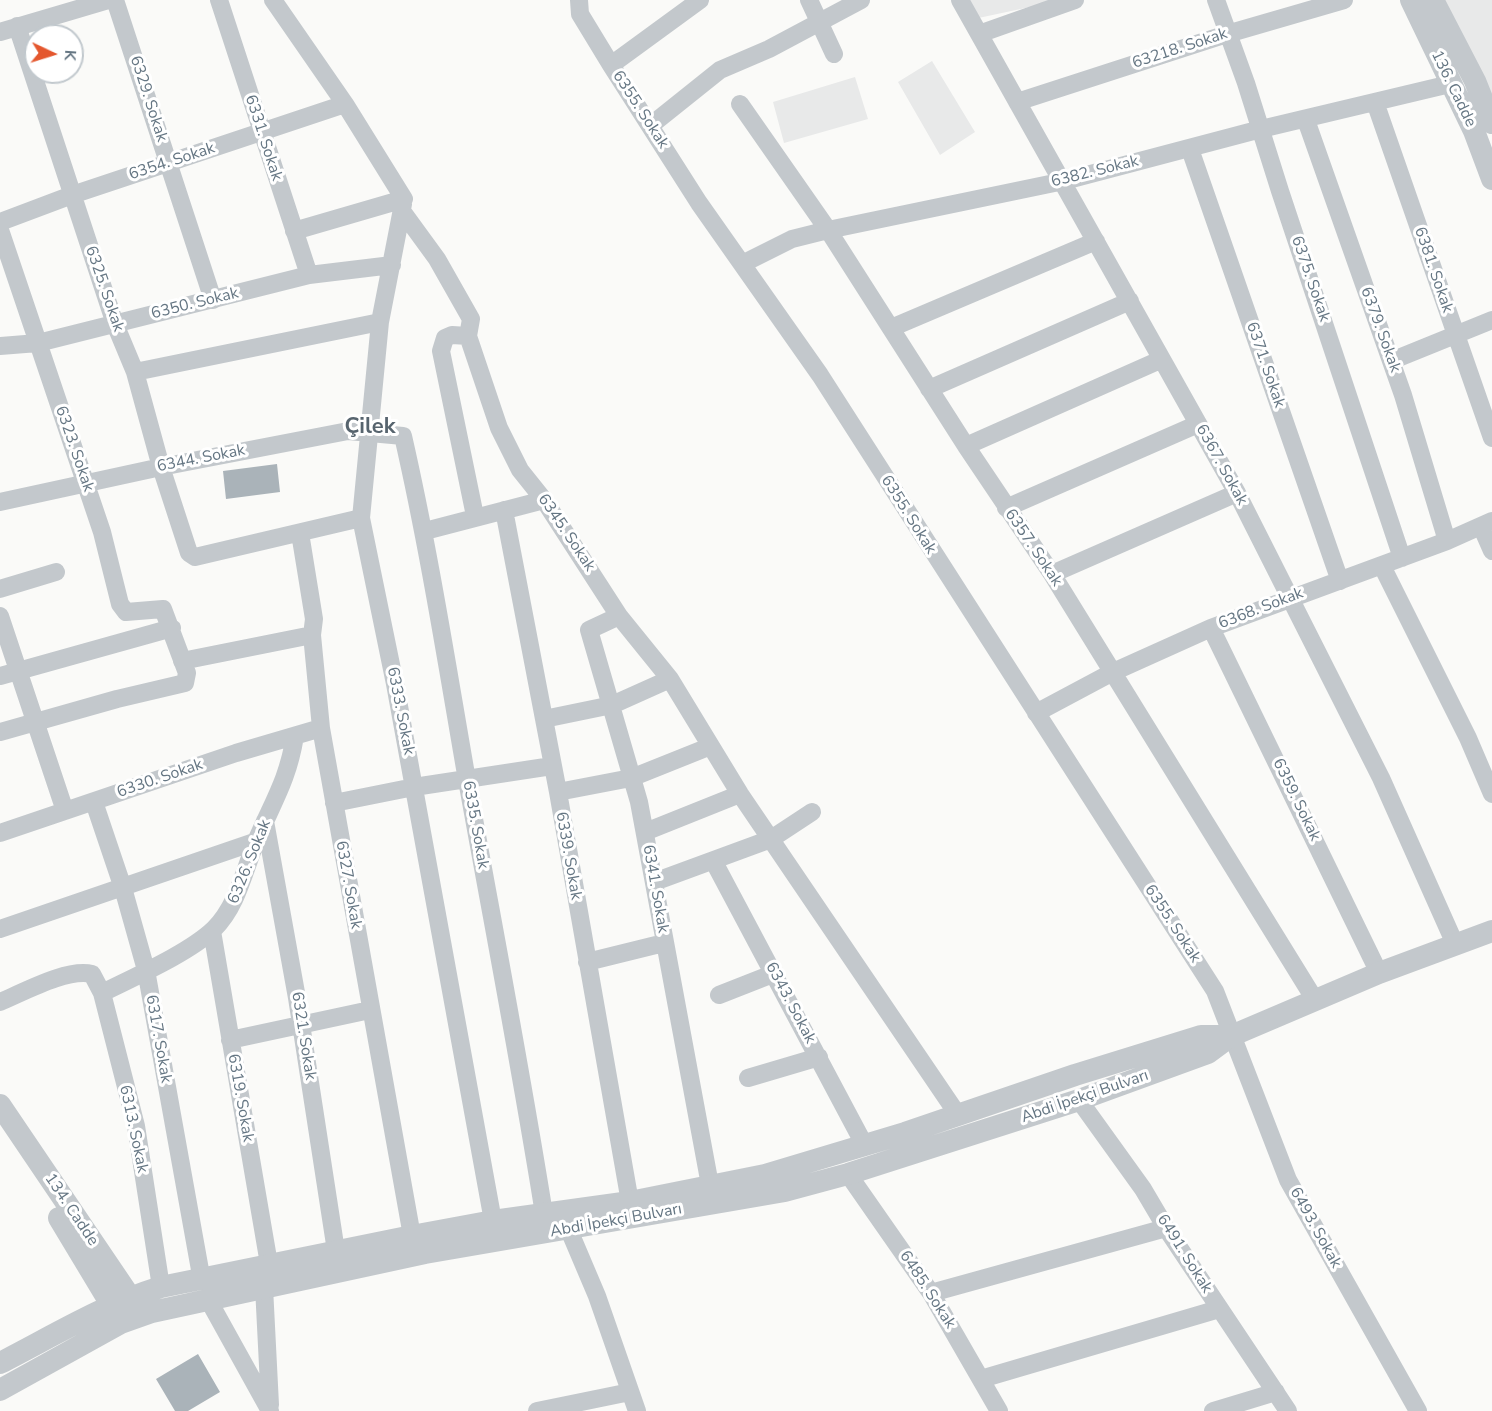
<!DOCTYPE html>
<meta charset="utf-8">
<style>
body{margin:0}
#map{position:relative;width:1492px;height:1411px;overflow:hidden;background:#fafaf8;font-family:"Nunito Sans",sans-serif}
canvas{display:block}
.north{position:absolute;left:24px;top:24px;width:60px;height:60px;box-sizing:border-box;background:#fff;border:2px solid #c1c8cd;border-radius:50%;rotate:94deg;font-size:16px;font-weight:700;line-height:24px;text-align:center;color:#657683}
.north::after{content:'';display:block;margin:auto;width:21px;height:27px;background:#e4572e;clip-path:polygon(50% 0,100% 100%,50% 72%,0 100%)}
</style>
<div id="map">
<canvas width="1492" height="1411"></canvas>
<div class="north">K</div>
</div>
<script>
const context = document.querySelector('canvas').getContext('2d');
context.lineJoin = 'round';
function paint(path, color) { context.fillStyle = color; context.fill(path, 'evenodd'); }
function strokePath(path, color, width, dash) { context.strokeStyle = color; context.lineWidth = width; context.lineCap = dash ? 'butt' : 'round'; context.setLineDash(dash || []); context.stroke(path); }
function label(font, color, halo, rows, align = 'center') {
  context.font = font + ' "Nunito Sans",sans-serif'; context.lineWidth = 6; context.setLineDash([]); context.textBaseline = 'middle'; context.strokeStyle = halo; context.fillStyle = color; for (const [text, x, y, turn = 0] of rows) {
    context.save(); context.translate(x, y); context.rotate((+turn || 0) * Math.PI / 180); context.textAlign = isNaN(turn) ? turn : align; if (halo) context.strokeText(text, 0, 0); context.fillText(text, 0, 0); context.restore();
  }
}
paint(new Path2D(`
 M960,0H1063L969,20Z
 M1429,0H1492V108Z
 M932,61L975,132L940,155L898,82Z
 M855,77L868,119L784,143L773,102Z`), '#e8e9e9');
paint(new Path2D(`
 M277,464L280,492L226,499L223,471Z
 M198,1354L220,1392L188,1411H175L156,1379Z`), '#aab3b9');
strokePath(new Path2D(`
 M115,0L213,300
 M219,0L309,275
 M273,0L345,104L404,199
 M579,0L580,14L611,65L699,203L820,375L1215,991L1288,1180L1418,1411
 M809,0L834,54
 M960,0L1237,493L1381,778L1455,944
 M1216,0L1246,83L1280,191L1402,558
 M17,26L115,324L135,372L161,467L189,553L195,557L361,518
 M0,32L108,0
 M979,34L1075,0
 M611,65L700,0
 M1017,102L1227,34L1344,0
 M1375,102L1492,438
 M740,104L828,230L966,446L1052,574L1315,1000
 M1306,120L1403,395L1447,541
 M650,126L720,70L769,49L861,0
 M1190,149L1340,581
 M403,204L380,322L361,518L395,684L493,1221
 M402,211L437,259L471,319L468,336L499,428L520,470L544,500L619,616L670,679L740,794L958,1115
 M0,222L72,195L345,104
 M0,230L102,532L120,604L126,612L163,609L187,673L185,683L117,699L0,732
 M294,231L404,199
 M742,264L792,239L828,230L1064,181L1261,129L1450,84
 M891,328L1096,241
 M468,336L452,335L445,338L441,351L475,516
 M0,346L38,343L309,275L392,265
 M1391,361L1492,320
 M135,372L380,322
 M929,389L1130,301
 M966,446L1160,360
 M0,502L161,467L348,431L403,436C429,550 447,665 467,780C493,925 521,1069 544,1214
 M1006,508L1198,424
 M504,510L558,792L630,1202
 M1481,526L1492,551
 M425,531L544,500
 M300,533L314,619L312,635L321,728L412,1236
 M1382,566L1468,738L1492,794
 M1052,574L1237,493
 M0,589L56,572
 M0,616L65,811
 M619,616L589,630L639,802L710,1185
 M1211,628L1379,973
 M182,661L312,635
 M0,676L172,628
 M1036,713L1111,673L1211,628L1447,541L1492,521
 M544,719L612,705L670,679
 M558,792L631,778L711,746
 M94,802L123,888L146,970L202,1281
 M334,803L414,787L552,766
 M265,821L297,998L336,1251
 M645,832L740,794
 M0,833L236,753L321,728
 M714,862L865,1146
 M654,882L771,839L812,812
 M0,929L257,841
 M212,931L269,1264
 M587,962L664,943
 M102,993C134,977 189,953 214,929C238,905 244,870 257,839C274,800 288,779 295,736
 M719,995L775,973
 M0,1002C24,992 67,968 92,974L102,993L136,1126L161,1287
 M230,1040L370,1010
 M748,1078L819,1057
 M1079,1100L1143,1189L1166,1228L1288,1411
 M848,1174L931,1293L999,1411
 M569,1230L597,1296L637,1411
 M264,1287L270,1405
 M931,1293L1166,1228
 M209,1301L270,1411
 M981,1379L1219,1309
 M537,1411L630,1392
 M1213,1411L1276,1392`), '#c3c8cc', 18);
strokePath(new Path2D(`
 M1411,0L1474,131L1492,179
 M1433,0L1475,81L1492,123
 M0,1105L130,1297L135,1310
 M59,1218L118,1316
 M0,1363C53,1336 103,1305 161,1287L412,1236L493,1221L630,1202L765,1175L905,1133L1075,1075L1201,1036H1231
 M0,1390L121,1323L152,1312L425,1253L785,1191L848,1174L1079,1100L1208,1053L1231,1036L1379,973L1492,931`), '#c3c8cc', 22);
label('16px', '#657683', '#fff', [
 ["63218. Sokak",1180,49,-18],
 ["136. Cadde",1453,89,64],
 ["6329. Sokak",148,99,72],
 ["6355. Sokak",640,110,57],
 ["6331. Sokak",263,138,72],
 ["6354. Sokak",172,162,-18],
 ["6382. Sokak",1095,172,-14],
 ["6381. Sokak",1433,270,71],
 ["6375. Sokak",1310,279,71],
 ["6325. Sokak",104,289,71],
 ["6350. Sokak",195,304,-14],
 ["6379. Sokak",1380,330,70],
 ["6371. Sokak",1265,365,71],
 ["6323. Sokak",74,449,71],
 ["6344. Sokak",201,459,-11],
 ["6367. Sokak",1221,465,61],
 ["6355. Sokak",908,515,58],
 ["6345. Sokak",566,533,56],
 ["6357. Sokak",1033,548,56],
 ["6368. Sokak",1261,609,-21],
 ["6333. Sokak",400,711,79],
 ["6330. Sokak",160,779,-19],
 ["6359. Sokak",1296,800,64],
 ["6335. Sokak",475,825,80],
 ["6339. Sokak",568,856,80],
 ["6326. Sokak",250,862,-68],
 ["6327. Sokak",348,885,80],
 ["6341. Sokak",655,889,80],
 ["6355. Sokak",1172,924,57],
 ["6343. Sokak",790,1003,62],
 ["6321. Sokak",303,1036,81],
 ["6317. Sokak",158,1039,80],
 ["Abdi İpekçi Bulvarı",1085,1097,-19],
 ["6319. Sokak",240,1098,80],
 ["6313. Sokak",133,1129,78],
 ["134. Cadde",71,1210,56],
 ["Abdi İpekçi Bulvarı",616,1221,-10],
 ["6493. Sokak",1315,1228,61],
 ["6491. Sokak",1184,1254,58],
 ["6485. Sokak",927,1290,57]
]);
label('bold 22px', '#57646e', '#fff', [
 ["Çilek",370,428]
]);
</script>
